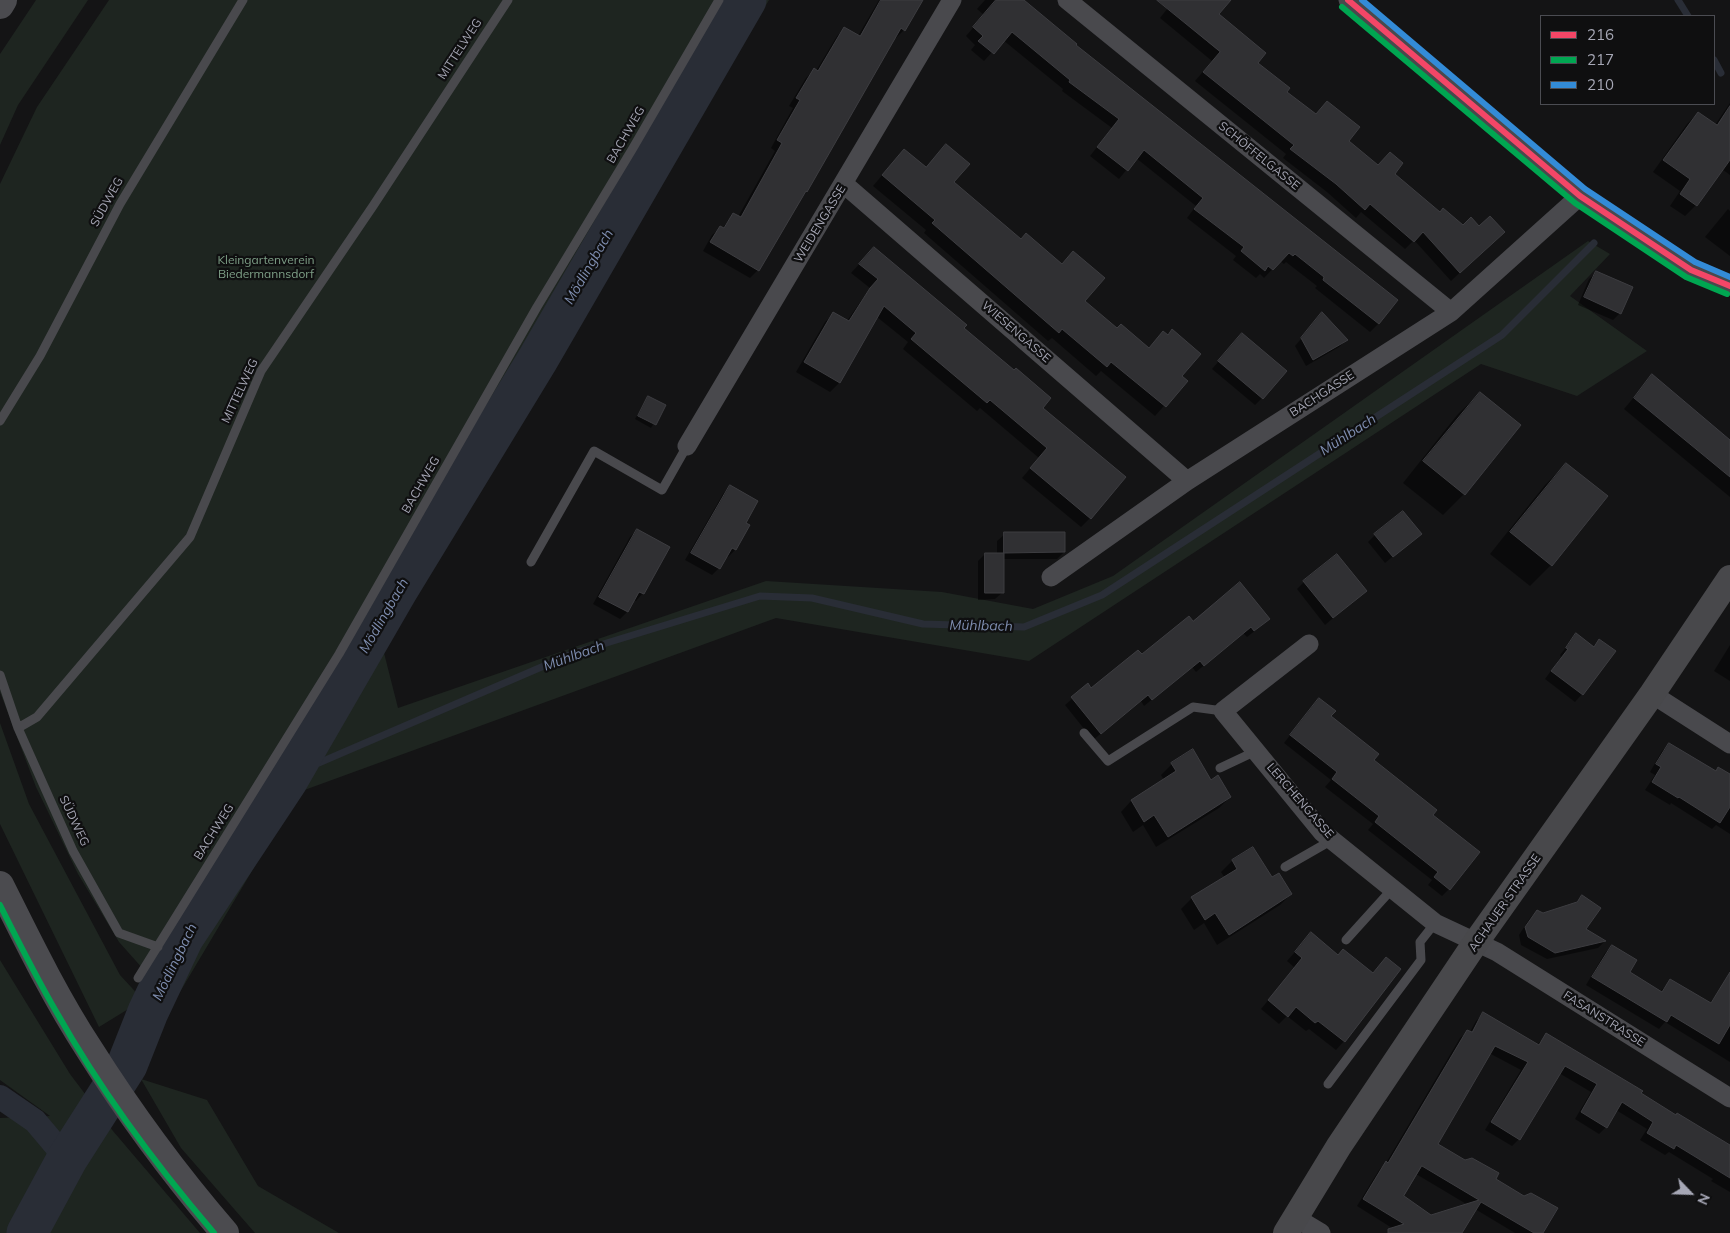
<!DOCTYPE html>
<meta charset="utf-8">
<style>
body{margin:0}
#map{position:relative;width:1730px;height:1233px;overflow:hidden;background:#141415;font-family:Mulish,sans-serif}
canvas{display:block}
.legend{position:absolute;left:1540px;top:15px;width:175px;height:90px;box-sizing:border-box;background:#0f0f10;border:1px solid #4b4c52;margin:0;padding:6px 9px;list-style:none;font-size:15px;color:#a6a7b5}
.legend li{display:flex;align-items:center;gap:10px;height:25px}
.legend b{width:25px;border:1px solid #4b4c52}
.north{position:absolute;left:1665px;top:1168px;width:50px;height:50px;-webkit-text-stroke:4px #0f0f10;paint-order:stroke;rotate:114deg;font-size:14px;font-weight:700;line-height:20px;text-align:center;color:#a6a7b5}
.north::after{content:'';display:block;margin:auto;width:18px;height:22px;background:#a6a7b5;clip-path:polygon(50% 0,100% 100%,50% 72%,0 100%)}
</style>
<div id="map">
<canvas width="1730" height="1233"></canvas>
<ul class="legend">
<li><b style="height:6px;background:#f34667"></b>216</li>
<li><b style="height:6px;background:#00a651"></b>217</li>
<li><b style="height:6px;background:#338bd7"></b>210</li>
</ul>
<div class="north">N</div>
</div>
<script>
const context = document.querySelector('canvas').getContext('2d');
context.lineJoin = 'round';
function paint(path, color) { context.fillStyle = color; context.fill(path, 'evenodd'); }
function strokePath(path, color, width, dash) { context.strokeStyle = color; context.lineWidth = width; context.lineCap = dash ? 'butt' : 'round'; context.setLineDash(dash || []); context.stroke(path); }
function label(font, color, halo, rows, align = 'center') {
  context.font = font + ' Mulish,sans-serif'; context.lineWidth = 4.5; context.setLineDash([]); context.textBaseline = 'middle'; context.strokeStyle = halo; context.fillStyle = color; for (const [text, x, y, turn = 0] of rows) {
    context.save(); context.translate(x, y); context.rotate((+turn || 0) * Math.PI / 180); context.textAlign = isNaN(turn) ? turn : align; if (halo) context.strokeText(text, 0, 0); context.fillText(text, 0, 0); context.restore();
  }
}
paint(new Path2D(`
 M36,0H88L18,105L0,145V54Z
 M109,0H769L382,645L398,708L766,581L942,592L1033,609L1113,576L1588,241L1610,254L1570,296L1647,351L1577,396L1481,364L1029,661L776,618L299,792L168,1012L154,977L144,970L119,942L78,874L36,787L0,692V184L37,107Z
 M0,723L29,804L120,975L143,1000L99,1027L0,824Z
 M0,960L70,1074L113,1131L200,1233H0V1118L50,1116L0,1080Z
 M141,1079L207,1100L258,1186L339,1233H255L181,1148Z`), '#1e2520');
paint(new Path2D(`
 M879,0H921L904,30L896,38L895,37L806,191L803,195L758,270L750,278L703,251L712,235L720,228L722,229L733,214L738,217L775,151L771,148L793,108L789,106L806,78L814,70L816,71L837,36L845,28L858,36Z
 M985,0H1022L1074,45L1379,323L1370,332L1315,288L1317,286L1286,262L1284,264L1280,261L1264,278L1260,274L1256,278L1233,260L1236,256L1187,218L1196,206L1136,158L1119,179L1090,156L1112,128L1062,91L1063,89L1003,40L984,61L971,50L975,45L966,36L984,15L977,9Z
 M1229,0L1217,15L1256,63L1285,92L1378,167L1393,174L1439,213L1463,227L1494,240L1451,281L1414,240L1405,249L1361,212L1356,218L1327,192L1283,158L1286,154L1195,81L1212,61L1160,18L1171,4Z
 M1730,103V175L1722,169L1696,205L1685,216L1670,206L1680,191L1653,172L1687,124L1698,113L1715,125Z
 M946,145L952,182L1117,330L1148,349L1154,342L1186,381L1155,416L1101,371L1096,376L1052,338L1048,341L924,233L926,230L873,186L895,160L925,168Z
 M1728,209L1730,211V256L1705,237Z
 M874,248L963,328L1041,408L1090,518L1081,527L1022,478L1039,458L980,408L977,411L903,349L908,342L877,317L839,383L830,392L796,372L825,322L834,313L847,321L870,288L851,273Z
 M1597,272L1620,313L1613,320L1578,305L1589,279Z
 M1322,314L1346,340L1339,347L1306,366L1295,346Z
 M1235,342L1262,398L1255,405L1212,369Z
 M1652,376L1730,441V497L1624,409Z
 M1480,393L1464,494L1443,515L1403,483L1458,414Z
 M648,398L664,406L651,428L635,419Z
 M1566,464L1551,565L1530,586L1490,554L1545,485Z
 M730,486L744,523L749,526L735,550L728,557L726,556L719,568L712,575L685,560L723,494Z
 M637,530L643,593L636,601L633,600L627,612L620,619L593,604L630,537Z
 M1005,534L1064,552L1057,559H1003V592L995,599L978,600V561L985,554H997V541Z
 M1420,534L1385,563L1368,542L1375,535Z
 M1304,582L1365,591L1325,625L1297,589Z
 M1193,622L1261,626L1247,637L1243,633L1196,672L1192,667L1144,706L1141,701L1093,740L1065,705L1088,685L1091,690Z
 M1576,635L1593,647L1600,641L1582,694L1575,702L1545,679L1561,657L1560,655Z
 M1730,645V681L1714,671Z
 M1312,707L1330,716L1372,760L1432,816L1449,889L1442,896L1428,885L1432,880L1368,830L1373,824L1325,787L1331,780L1284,743Z
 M1670,744L1716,772L1730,776V834L1716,825L1712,829L1671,803L1670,805L1645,790L1655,775L1650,772L1662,751Z
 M1172,764L1211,781L1230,797L1219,808L1156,847L1143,825L1133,832L1121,812L1131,801L1164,780L1161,775Z
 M1253,849L1271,878L1291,894L1280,905L1217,945L1204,923L1194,930L1181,909L1192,898L1225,878L1221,872L1232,861Z
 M1582,896L1584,930L1604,942L1598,948L1547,959L1521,945L1519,935L1530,918L1537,911L1543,915L1575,904Z
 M1311,934L1338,956L1372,974L1386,958L1344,1041L1336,1050L1309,1029L1306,1031L1287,1016L1279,1024L1261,1009L1295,968L1287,961Z
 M1612,946L1628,972L1660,992L1670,981L1709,1004L1720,990L1730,996V1062L1665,1022L1659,1029L1586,985L1605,953Z
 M1483,1014L1537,1045L1547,1035L1639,1094L1730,1147V1192L1711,1181L1713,1179L1669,1152L1665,1155L1640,1140L1647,1129L1616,1110L1606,1127L1599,1134L1575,1119L1591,1092L1559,1073L1519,1139L1512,1146L1485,1130L1521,1070L1489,1053L1436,1144L1494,1179L1542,1233H1515L1475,1209L1461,1233H1400L1357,1206L1379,1170L1386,1163L1460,1038L1468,1031L1470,1032L1476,1021ZM1416,1174L1468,1205L1431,1217L1401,1198Z`), '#0007');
strokePath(new Path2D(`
 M1678,0L1688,16
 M1714,60L1721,73
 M287,781L314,765L574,653L760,596L812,598L923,624L1024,627L1102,595L1502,335L1594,243`), '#292d36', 7);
strokePath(new Path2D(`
 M0,1097L35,1121L67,1159`), '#292d36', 24);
strokePath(new Path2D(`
 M27,1233L67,1159L127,1065L148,1012L183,938L287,781L398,589L538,359L746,0`), '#292d36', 41);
const building = new Path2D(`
 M881,0H923L905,31L901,28L807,192L806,191L759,271L710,242L720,226L724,228L733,213L741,217L782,143L777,140L800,100L796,98L814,68L818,71L844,27L860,36Z
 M996,0H1024L1077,44L1076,45L1398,300L1379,324L1323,280L1324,277L1295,254L1293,256L1289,253L1273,270L1268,266L1265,271L1241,251L1244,247L1194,209L1203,198L1144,150L1128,171L1097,147L1119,119L1069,82L1070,80L1012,32L994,54L978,41L983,36L973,27Z
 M1157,0H1231L1219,14L1266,53L1258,63L1290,88L1287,92L1316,114L1327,101L1360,127L1349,141L1378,165L1390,152L1403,163L1395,174L1440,212L1443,208L1463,225L1471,217L1479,226L1490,216L1505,232L1460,273L1423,232L1414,242L1370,204L1365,210L1336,184L1290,149L1294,145L1203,72L1220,52Z
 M1730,106V160L1697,206L1680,194L1690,179L1663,160L1698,112L1717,125Z
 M946,144L970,164L954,182L1021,239L1026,233L1062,264L1073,251L1105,278L1085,301L1117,328L1121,324L1149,348L1163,331L1168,335L1172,329L1201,354L1182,376L1188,381L1166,407L1111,362L1107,367L1062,329L1059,333L932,223L935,220L882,175L904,149L926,167Z
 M874,247L967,325L964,328L1014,370L1016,368L1051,398L1043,408L1126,477L1091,519L1030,468L1047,448L990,400L987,403L911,339L916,333L884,306L840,383L804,362L833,312L849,321L870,288L878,279L859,264Z
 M1596,271L1633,287L1621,314L1584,297Z
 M1322,312L1348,340L1313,360L1301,338Z
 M1242,333L1287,371L1263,399L1218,361Z
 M1652,374L1730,440V477L1634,398Z
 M1480,392L1521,425L1465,495L1423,461Z
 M648,396L666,405L656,425L638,416Z
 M1566,463L1608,496L1552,566L1510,532Z
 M730,485L758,501L746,523L750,525L736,550L732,548L720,569L691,553Z
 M1403,511L1422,534L1393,557L1374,534Z
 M637,529L670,547L644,594L639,592L628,612L599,597Z
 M1004,532H1065V552L1004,553Z
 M985,553H1004V593H985Z
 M1337,554L1367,591L1333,618L1303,581Z
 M1240,582L1270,619L1254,631L1251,627L1204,666L1200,661L1152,700L1148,695L1101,734L1071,697L1088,683L1091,688L1138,650L1142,654L1189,616L1193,621Z
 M1576,633L1594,647L1599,639L1616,651L1583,695L1551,671L1568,649L1566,648Z
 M1319,698L1336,711L1331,716L1379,754L1374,760L1437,810L1433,815L1480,852L1450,890L1434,877L1438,872L1375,822L1379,816L1332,779L1337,772L1290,735Z
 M1669,743L1716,771L1718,767L1730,774V807L1720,823L1679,797L1678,798L1652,782L1661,767L1656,764Z
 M1193,749L1211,780L1218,775L1231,797L1168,837L1154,815L1144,822L1131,800L1176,771L1171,763Z
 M1253,847L1272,877L1279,873L1292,894L1229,935L1215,913L1205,920L1191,897L1237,869L1232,860Z
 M1582,895L1601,908L1586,929L1606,941L1555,953L1528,937L1525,927L1537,910L1543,913L1577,902Z
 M1311,932L1338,955L1343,949L1373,973L1386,957L1401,969L1345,1042L1318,1021L1315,1023L1296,1007L1288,1017L1268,1000L1302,958L1295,952Z
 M1612,945L1637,960L1630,972L1662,992L1670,979L1711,1003L1730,972V1025L1719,1044L1671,1015L1667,1022L1592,977Z
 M1483,1012L1539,1045L1546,1033L1643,1091L1641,1093L1676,1115L1677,1113L1730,1145V1178L1676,1145L1674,1149L1647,1133L1653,1122L1622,1102L1607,1128L1581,1112L1597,1084L1565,1066L1520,1140L1491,1122L1528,1062L1495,1046L1438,1144L1465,1160L1472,1158L1499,1173L1496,1179L1524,1196L1531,1193L1558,1208L1543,1233H1534L1481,1202L1462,1233H1388V1229L1404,1224L1363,1199L1386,1161L1388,1163L1467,1030L1472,1032ZM1422,1166L1479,1200L1431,1215L1404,1196Z`);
paint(building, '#303033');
strokePath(building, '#3d3d41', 1);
strokePath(new Path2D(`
 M0,421L40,356L120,204L243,0
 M531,562L594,451L662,490L687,446
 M0,675L18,728L73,851L119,933L158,947
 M18,728L37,717L190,537L261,371L373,206L508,0
 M1084,733L1108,761L1193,707L1223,711
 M1220,768L1256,751
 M1285,867L1332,840
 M1346,940L1393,888
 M138,978L339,654L537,307L633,148L719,0
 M1328,1084L1421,960L1420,942L1435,923`), '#49494d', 9);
strokePath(new Path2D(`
 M1067,0L1451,312
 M1348,0L1580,196L1691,270L1730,286
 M844,184L1187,481
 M687,446L952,0
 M1051,577L1187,481L1451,312L1580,196
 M1309,644L1223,711L1322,832L1435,923L1497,952L1730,1098
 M1652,694L1730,744
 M1296,1218L1321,1233`), '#49494d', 19);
strokePath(new Path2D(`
 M1286,1233L1339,1146L1476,942L1652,694L1730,578`), '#48484b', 26);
strokePath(new Path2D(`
 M0,5L3,0
 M0,885C28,941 55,997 89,1049C130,1114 175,1175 225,1233`), '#4b4b4f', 28);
strokePath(new Path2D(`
 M1348,0L1580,196L1691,270L1730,286`), '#f34667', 6);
strokePath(new Path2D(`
 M1342,7L1575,203L1686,277L1727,294
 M0,905C18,941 36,977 57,1013C101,1091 155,1164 214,1233`), '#00a651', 6);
strokePath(new Path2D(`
 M1362,0L1585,189L1695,262L1730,277`), '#338bd7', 6);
label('12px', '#a6a7b5', '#0f0f10', [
 ["MITTELWEG",460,49,-57],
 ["BACHWEG",626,135,-60],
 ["SCHÖFFELGASSE",1259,156,39],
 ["SÜDWEG",107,202,-61],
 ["WEIDENGASSE",820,224,-59],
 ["WIESENGASSE",1016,332,41],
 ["MITTELWEG",240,391,-65],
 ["BACHGASSE",1322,394,-33],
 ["BACHWEG",421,485,-60],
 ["LERCHENGASSE",1300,801,49],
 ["SÜDWEG",74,821,65],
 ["BACHWEG",214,832,-58],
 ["ACHAUER STRASSE",1505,903,-55],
 ["FASANSTRASSE",1604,1019,32]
]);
label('12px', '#7e9f87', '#0f0f10', [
 ["Kleingartenverein",266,260],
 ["Biedermannsdorf",266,274]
]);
label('italic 14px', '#7e8daf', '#0f0f10', [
 ["Mödlingbach",589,267,-60],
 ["Mühlbach",1348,435,-33],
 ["Mödlingbach",384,616,-60],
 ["Mühlbach",981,626,1],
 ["Mühlbach",574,656,-20],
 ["Mödlingbach",175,962,-64]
]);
</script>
